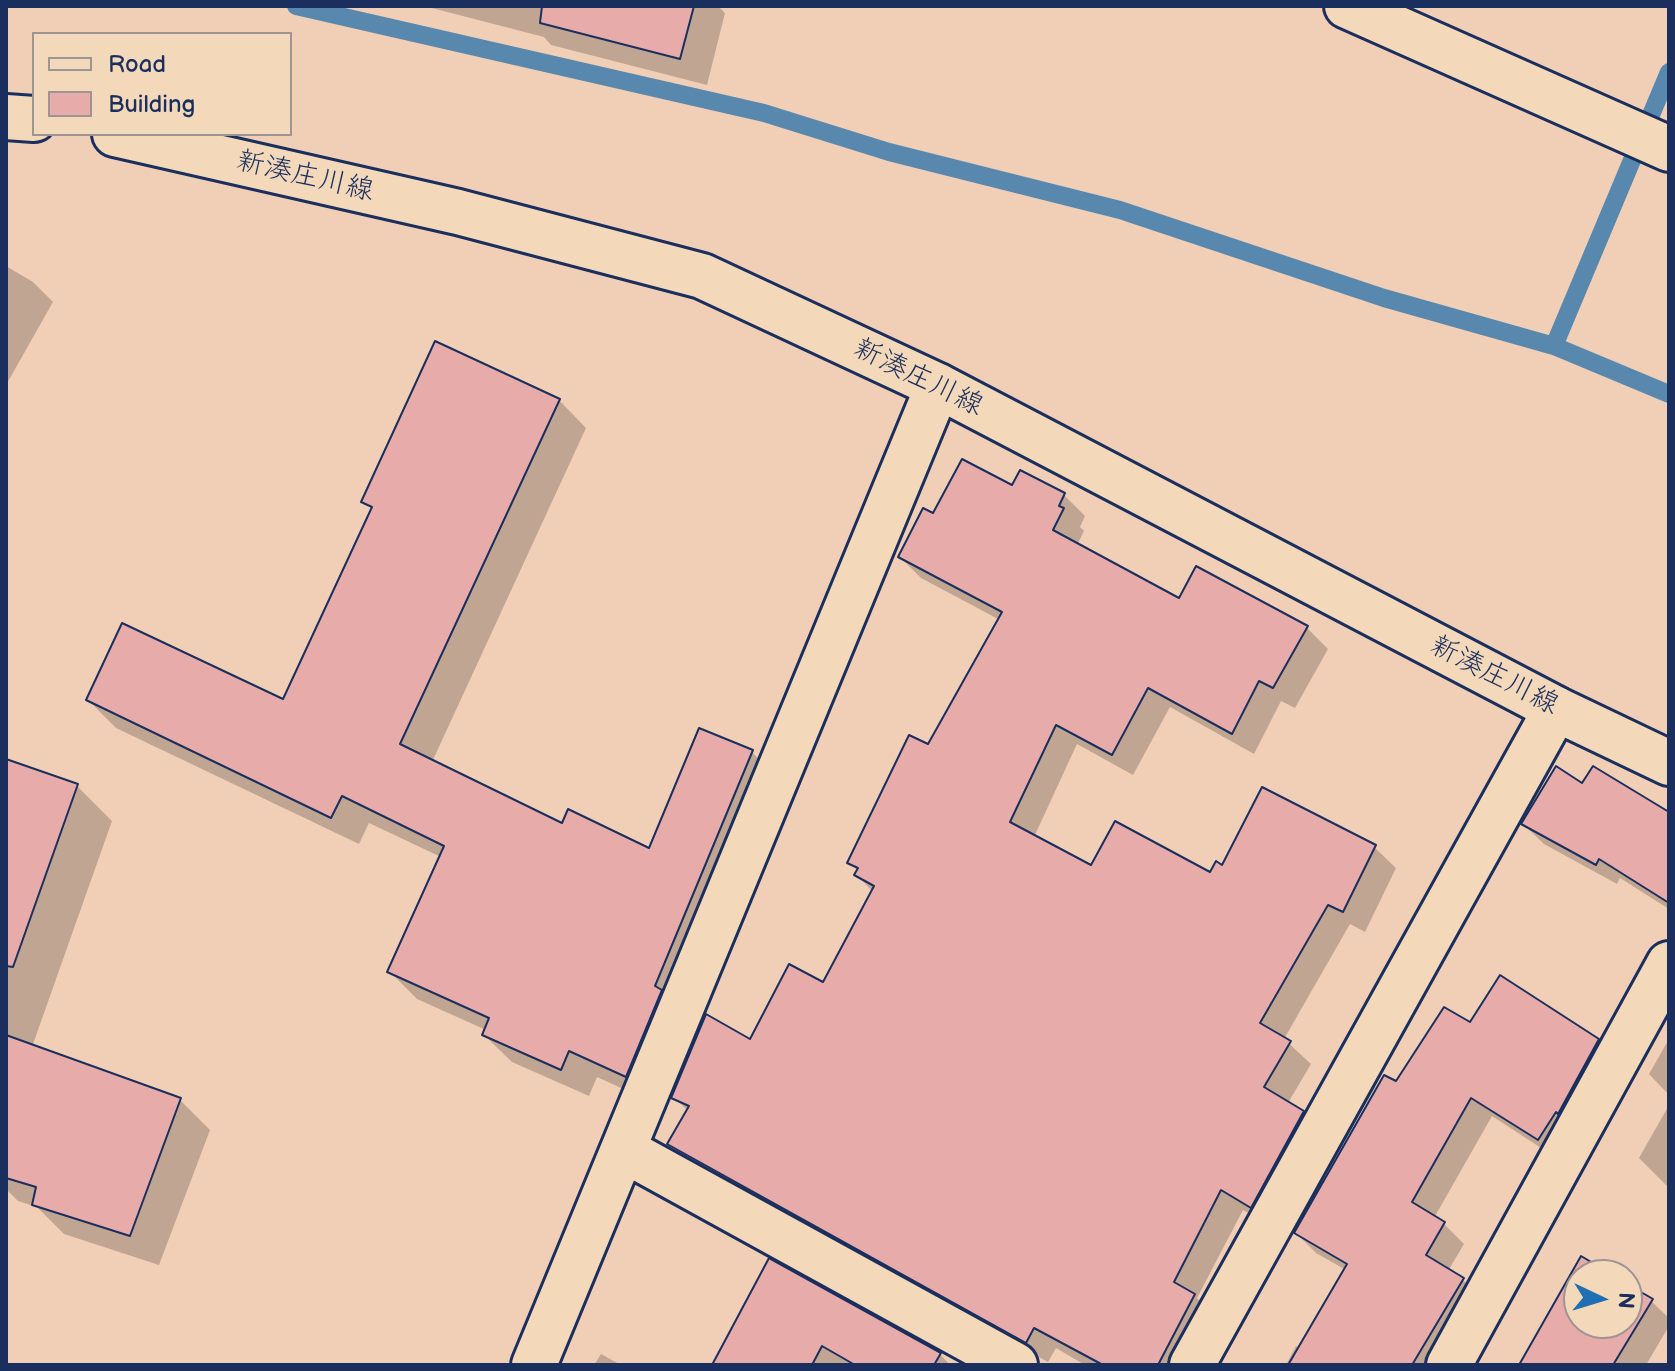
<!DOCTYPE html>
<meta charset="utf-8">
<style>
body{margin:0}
#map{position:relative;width:1675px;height:1371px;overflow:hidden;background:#f1cfb7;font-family:"Balsamiq Sans",sans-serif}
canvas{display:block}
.frame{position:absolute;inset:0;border:8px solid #1b2f5e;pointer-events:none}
.legend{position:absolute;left:32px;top:32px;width:260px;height:104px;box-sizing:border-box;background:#f3d8ba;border:2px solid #9d9495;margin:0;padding:10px 14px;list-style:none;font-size:24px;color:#1b2f5e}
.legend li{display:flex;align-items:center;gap:16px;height:40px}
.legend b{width:40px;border:2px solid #9d9495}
.north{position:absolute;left:1563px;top:1259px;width:80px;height:80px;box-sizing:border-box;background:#f3d8ba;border:2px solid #9d9495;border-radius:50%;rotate:94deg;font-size:22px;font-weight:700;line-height:32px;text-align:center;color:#1b2f5e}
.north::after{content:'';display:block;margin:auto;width:28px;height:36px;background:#1f6fb2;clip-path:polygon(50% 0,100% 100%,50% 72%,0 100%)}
</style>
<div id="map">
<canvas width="1675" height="1371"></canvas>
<div class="frame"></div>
<ul class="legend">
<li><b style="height:10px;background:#f3d8ba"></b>Road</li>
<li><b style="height:22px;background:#e7acaa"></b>Building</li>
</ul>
<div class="north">N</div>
</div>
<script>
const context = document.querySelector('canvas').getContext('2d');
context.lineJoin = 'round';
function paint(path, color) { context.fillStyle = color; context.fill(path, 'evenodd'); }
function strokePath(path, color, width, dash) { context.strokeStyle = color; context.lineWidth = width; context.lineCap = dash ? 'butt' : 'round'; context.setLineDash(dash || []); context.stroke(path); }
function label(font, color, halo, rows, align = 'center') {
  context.font = font + ' "Balsamiq Sans","Klee One",sans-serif'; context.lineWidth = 6; context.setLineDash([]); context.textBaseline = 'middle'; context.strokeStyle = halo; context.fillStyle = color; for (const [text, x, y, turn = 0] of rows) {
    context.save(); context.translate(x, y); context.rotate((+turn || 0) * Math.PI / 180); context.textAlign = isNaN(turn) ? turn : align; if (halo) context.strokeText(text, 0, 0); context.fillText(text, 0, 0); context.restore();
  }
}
paint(new Path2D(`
 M424,6H718L725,13L707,85L551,45L544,37Z
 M6,266L33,282L53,302L6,385Z
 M559,400L586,428L432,762L563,826L650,851L752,752L779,780L654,1103L597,1077L589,1096L512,1062L484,1035L486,1030L417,999L390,972L441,857L369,823L359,844L116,728L88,700L284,702L373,510L364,501Z
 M1012,488L1064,495L1085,516L1080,527L1084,531L1077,545L1180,600L1307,628L1328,649L1295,708L1281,701L1254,754L1170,707L1133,775L1077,744L1034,837L1091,868L1211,875L1223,868L1374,847L1396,868L1365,932L1350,924L1284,1039L1311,1064L1288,1103L1303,1112L1325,1134L1272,1227L1243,1210L1197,1298L1215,1317L1190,1365H1085L1056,1348L1048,1362L691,1165L670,1144L688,1111L674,1097L751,1042L824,985L873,892L857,875L858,871L850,863L929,747L1000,620L921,578L900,557L934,516Z
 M6,761L77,786L112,821L32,1047L180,1100L210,1130L159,1265L64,1234L37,1207L18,1201L6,1189Z
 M1582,786L1669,815V909L1620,878L1617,884L1544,844L1523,824Z
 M1470,1025L1598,1041L1618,1061L1558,1159L1492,1116L1434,1218L1444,1224L1464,1244L1448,1271L1463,1280L1483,1300L1444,1365H1286L1296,1346L1300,1348L1346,1270L1316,1253L1296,1233L1396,1084Z
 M1669,1039V1095L1649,1074Z
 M1669,1105V1188L1639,1158Z
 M1582,1258L1609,1275H1579V1323H1627V1286L1651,1301L1669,1318V1326L1646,1365H1521Z
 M770,1261L940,1354L950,1365H714Z
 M601,1354L621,1365H594Z`), '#0003');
strokePath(new Path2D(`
 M296,6L764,113L889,152L1120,210L1384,298L1554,346L1669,394
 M1554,346L1669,72`), '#5888ad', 18);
const building = new Path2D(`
 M542,6H694L680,59L540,23Z
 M435,341L560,399L400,744L562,823L568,809L649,848L699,728L753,750L655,986L662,990L626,1077L569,1051L561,1070L482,1035L489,1018L387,972L444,846L342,796L331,818L86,700L122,623L283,699L372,507L361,502Z
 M962,459L1012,485L1020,470L1065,493L1059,506L1064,508L1053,530L1179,598L1196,566L1308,626L1273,688L1259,681L1232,734L1148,688L1112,755L1056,725L1010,822L1091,865L1115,821L1210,872L1216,861L1222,865L1262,787L1376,845L1343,912L1328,905L1260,1023L1291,1041L1264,1087L1304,1111L1251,1208L1221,1190L1174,1282L1195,1294L1158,1365H1103L1034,1328L1026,1343L667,1144L689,1106L671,1098L706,1014L750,1039L789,964L823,982L874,886L854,875L858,868L847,863L909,735L928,744L1002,612L898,557L923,508L933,513Z
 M6,759L78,784L13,967L6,966Z
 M1556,766L1582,783L1593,766L1669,812V903L1599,859L1596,865L1521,824Z
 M1500,975L1599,1039L1558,1114L1556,1112L1538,1140L1471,1098L1412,1202L1445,1222L1426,1255L1464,1278L1412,1365H1288L1347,1264L1294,1233L1384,1075L1396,1081L1444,1007L1470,1022Z
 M6,1035L181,1098L130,1236L32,1205L36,1187L6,1178Z
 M1581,1256L1613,1275H1579V1323H1627V1284L1653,1299L1613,1365H1519Z
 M769,1258L941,1353L934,1365H855L822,1346L812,1365H712Z`);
paint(building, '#e7acaa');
strokePath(building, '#1b2f5e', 2);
const minor = new Path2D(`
 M1347,6L1669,149
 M624,1150L1015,1365
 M534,1365L938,386
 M1192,1365L1556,709
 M1449,1365L1669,964`);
const major = new Path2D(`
 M6,117L34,119
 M115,134L458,212L702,276L938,386L1556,709L1669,763`);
strokePath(minor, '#1b2f5e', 50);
strokePath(major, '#1b2f5e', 50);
strokePath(minor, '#f3d8ba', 44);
strokePath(major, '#f3d8ba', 44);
label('28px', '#1b2f5e', '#f3d8ba', [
 ["新湊庄川線",305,177,13],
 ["新湊庄川線",918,378,26],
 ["新湊庄川線",1494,676,27]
]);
</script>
